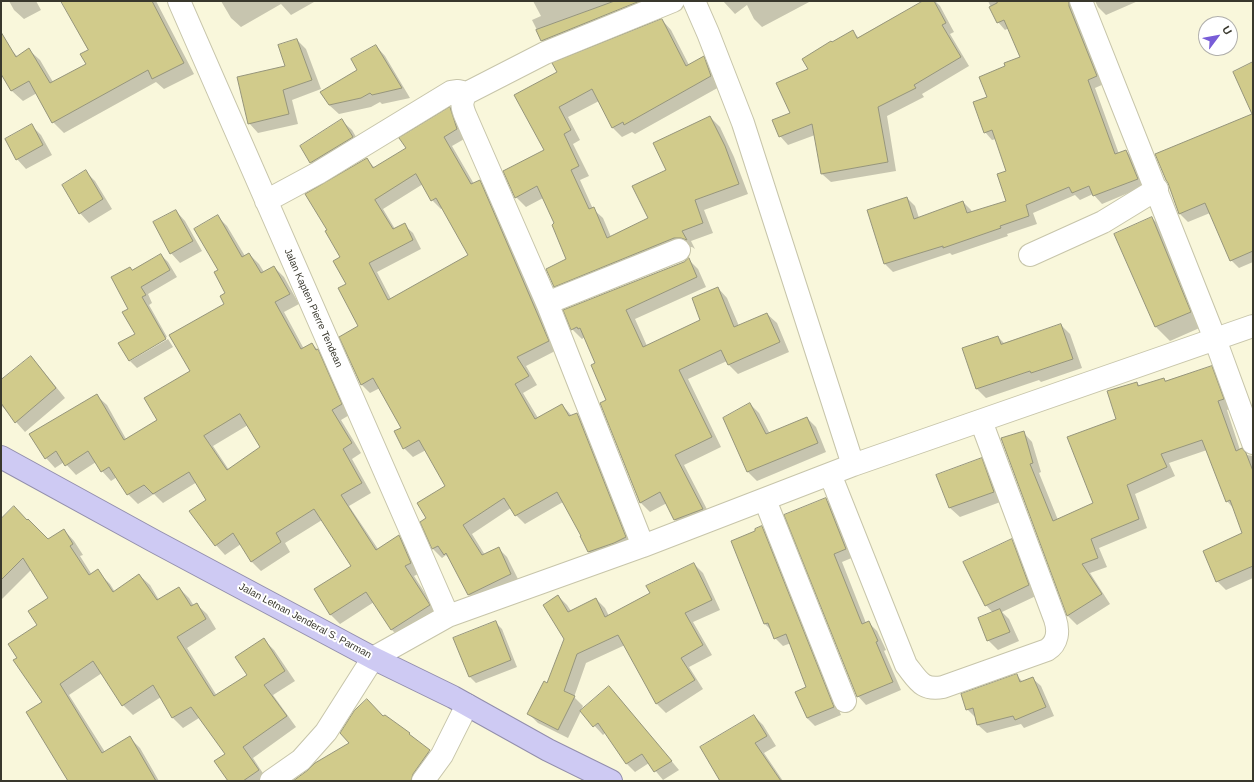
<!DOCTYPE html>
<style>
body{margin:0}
#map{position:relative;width:1254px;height:782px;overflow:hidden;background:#f9f7db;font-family:Helvetica,sans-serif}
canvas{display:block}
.frame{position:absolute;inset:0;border:2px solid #39382d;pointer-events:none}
.north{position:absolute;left:1198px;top:16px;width:40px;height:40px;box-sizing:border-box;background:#fff;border:1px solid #b0afab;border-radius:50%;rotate:58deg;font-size:11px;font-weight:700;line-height:16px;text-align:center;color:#39382d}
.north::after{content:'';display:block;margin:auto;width:14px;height:18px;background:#785dd7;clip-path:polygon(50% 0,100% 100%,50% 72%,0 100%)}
</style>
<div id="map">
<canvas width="1254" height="782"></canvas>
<div class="frame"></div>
<div class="north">U</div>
</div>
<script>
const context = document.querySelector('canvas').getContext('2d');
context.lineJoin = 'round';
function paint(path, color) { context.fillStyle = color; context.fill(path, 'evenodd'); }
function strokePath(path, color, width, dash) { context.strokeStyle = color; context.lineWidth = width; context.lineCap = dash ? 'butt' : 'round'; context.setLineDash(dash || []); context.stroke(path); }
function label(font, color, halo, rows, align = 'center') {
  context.font = font + ' Helvetica,sans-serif'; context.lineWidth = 4; context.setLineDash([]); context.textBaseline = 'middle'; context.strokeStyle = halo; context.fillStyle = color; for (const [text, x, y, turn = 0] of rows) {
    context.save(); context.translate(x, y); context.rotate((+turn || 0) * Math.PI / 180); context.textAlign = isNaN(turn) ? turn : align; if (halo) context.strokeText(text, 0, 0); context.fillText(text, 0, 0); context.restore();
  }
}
paint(new Path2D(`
 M9,1H36L41,10L24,19L14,10Z
 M62,1H156L194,74L164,89L156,82L64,133L53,122L37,93L23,101L12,91L1,72V54L10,49L18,57L29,50L40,60L53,82L88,64L89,50Z
 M221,1H313L314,2L291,15L281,4L241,27L231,18Z
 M533,1H668L550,49L542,40L532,20L541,16Z
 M723,1H811L762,27L754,19L747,5L735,14Z
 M924,1H935L940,6L954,32L950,34L969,66L922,94L924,97L887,116L896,171L831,182L822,174L815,135L788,145L780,136L791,114L809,69L832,43L852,31L859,38Z
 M988,1H1079L1104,84L1095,88L1119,154L1126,151L1134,159L1145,186L1102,204L1093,194L1080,200L1075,195L1033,213L1037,224L1007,234L1008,236L952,255L950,253L893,272L885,264L868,211L907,198L915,206L919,218L963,202L971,210L972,213L1008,201L1007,172L996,139L992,140L985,132L989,98L1007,67L1022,57L1009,28L1005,30L998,22Z
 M1095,1H1138L1106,15L1098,7Z
 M662,20L671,30L689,65L703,58L713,67L721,86L635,134L632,132L622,137L612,127L599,101L568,117L580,140L573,144L589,176L580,180L593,209L603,218L611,237L649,219L667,171L710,117L720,127L734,157L748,194L704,210L713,233L691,241L695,249L692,247L685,248L564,296L555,286L567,260L556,224L543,198L526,207L516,197L545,151L516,96Z
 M297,40L306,49L321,89L292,100L298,124L258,133L249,123L287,67Z
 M376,46L385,56L410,98L382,104L380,102L371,107L339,114L329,105L358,70Z
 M450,108L459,117L466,138L452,146L474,184L480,181L488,190L557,350L526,366L537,385L523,393L538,418L562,405L572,416L577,414L586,423L634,546L598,561L589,552L581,537L583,536L563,502L525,524L516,515L511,508L472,534L485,555L499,549L507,557L520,583L478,604L469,595L451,561L446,555L442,558L433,549L422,522L427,518L446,486L426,450L413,457L404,448L402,428L380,388L370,393L361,384L359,327L341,258L366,159L375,168L407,148ZM423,184L432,200L441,209L443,208L469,256L391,299L377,272L421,249L413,233L404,225L395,229L383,209Z
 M1253,114V262L1239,268L1231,260L1210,213L1188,222L1180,214Z
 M342,121L352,130L362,147L321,172L311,162Z
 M31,125L41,135L52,155L26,169L17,159Z
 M86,172L95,181L112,209L89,223L80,213Z
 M176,211L185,221L202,251L180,263L171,253Z
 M217,216L227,226L245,256L249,254L259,264L264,272L274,267L284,277L299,304L284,312L304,349L312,344L322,354L351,414L341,420L361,453L352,459L371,493L349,506L378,549L399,536L408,546L420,573L414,576L439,615L401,639L392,630L374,602L340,624L330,614L352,566L322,520L285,543L290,552L261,571L251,561L241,544L225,555L216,545L190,511L208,500L197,482L163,503L154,494L138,504L128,494L117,477L111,481L102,471L96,462L76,475L64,462L55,468L46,458L97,396L107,405L126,439L158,420L191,372L226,305V293L219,270ZM248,425L262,447L229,470L213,446Z
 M1152,218L1166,232L1204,326L1170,341L1156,327L1115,234Z
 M161,255L168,262L177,277L148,294L152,303L149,305L167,337L130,359V361L168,339L173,347L137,368L129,360L136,334L130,310V268L133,271Z
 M688,259L698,269L706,287L635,319L647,346L702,320L718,288L727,298L739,326L767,314L777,323L789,352L738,374L729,365L727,361L688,379L721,447L684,465L712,519L685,529L675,520L667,503L650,512L641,503L601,403L607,401L596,364L585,337L582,339L572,329Z
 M1061,325L1070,334L1082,368L1041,382L1039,380L986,398L977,389L998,337L1005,344Z
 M31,357L40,367L65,398L25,432L1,405V381Z
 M1211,367L1220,376L1232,408L1227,410L1240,450L1247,455L1253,456V578L1226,590L1217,581L1244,534L1234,509L1227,501L1207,450L1169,463L1175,476L1135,494L1147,528L1099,548L1107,567L1090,573L1110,604L1077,625L1068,616L1002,439L1023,432L1032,442L1041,472L1039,473L1058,520L1094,504L1117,420L1137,383L1140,386L1164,379L1166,381Z
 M750,404L759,413L770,434L807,418L816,427L826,452L757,481L748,472L724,418Z
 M981,459L991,469L1003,501L960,517L950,508L938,476Z
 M826,500L835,508L854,557L842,562L866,623L868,622L877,631L886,650L884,651L901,690L866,705L858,696L786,517Z
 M1,520L48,540L64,530L74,541L83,555L80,556L92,575L100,574L110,584L115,592L139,575L150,585L159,600L179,588L189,598L194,606L196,604L207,614L216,629L187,648L217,696L248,675L264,640L274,650L295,681L273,695L296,727L253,758L268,781H229L226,754L199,718L183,728L173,718L161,697L133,715L123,705L102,673L69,695L105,752L130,738L140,748L159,781H84L43,702L19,658L39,625L49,598L31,570L1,600Z
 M762,527L770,535L841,715L815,726L807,718V688L791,643L783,646L775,638L771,630L765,624L757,532Z
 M1011,540L1021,549L1038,595L1002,612L1009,619L1019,641L998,650L988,640L993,613L986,605Z
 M694,564L703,573L720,610L693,622L712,655L689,667L703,689L666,713L657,704L625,645L586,663L574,697L583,706L581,710L617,696L679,770L663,780L649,763L635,772L627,764L606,732L603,735L581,711L568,738L538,723L529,714L548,684L565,638L558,596L567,605L571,611L596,599L605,608L609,616L651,594Z
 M495,622L502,629L517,667L476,683L469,676Z
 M1016,675L1023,682L1032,678L1041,686L1054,716L1024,728L1021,724L987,733L978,725L976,718L967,709Z
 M385,716L409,734L438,760L423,781H311L351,743Z
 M754,716L763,725L776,746L764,753L783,781H724Z`), '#0003');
const building = new Path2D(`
 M61,1H152L184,63L152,79L148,70L52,123L29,81L11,91L1,74V32L16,57L29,48L50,83L86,64L80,54L88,50Z
 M615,1H640L541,41L536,30Z
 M923,1H934L946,23L942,25L961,57L914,85L916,88L878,107L888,162L821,174L812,124L779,137L772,120L790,113L776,83L808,69L802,59L831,41L832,42L853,30L857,38Z
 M996,1H1069V6L1097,76L1088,80L1115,154L1126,150L1138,179L1093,196L1089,186L1072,193L1069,187L1026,205L1029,216L1000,226L1001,228L943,248V246L884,264L867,210L907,197L914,219L963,201L967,213L1006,201L997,174L1006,171L992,130L984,133L973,102L987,97L979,77L1005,66L1004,63L1020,57L1004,20L997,23L989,7L997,3Z
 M662,19L686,66L704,56L711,76L624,125L623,122L612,128L592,89L559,107L571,130L564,134L579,166L571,170L589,209L594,207L607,238L648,218L632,186L666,170L653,143L710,116L725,146L739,184L695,200L703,223L682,231L687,240L681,238H674L554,287L546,269L566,259L552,225L554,223L537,186L515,198L503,171L544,150L514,95L557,72L552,63Z
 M297,39L312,80L283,90L289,114L248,124L237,77L285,66L278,45Z
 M376,45L402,88L372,95L370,93L361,98L329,105L320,92L357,70L351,59Z
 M1253,62V251L1230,261L1205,203L1179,214L1168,183L1166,180L1155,154L1252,114L1233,72Z
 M450,107L457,129L444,137L471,184L480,180L549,341L517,357L529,376L515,384L535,419L562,404L569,416L577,413L626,537L614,543L588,552L580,536H581L557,492L515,516L504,498L463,525L482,555L499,547L511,574L468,595L446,553L444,555L438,546L432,549L420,522L426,518L417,503L445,486L419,440L403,449L394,431L401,428L373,378L361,385L339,337L358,326L338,288L346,284L333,261L340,257L325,231L327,230L305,194L367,158L373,168L406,148L399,138ZM416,174L431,201L436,198L468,255L388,300L369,263L413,240L405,223L393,229L375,200Z
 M342,119L353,137L310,163L300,146Z
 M32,124L43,145L16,160L5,139Z
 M86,170L103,199L79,214L62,185Z
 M176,210L193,241L170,254L153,222Z
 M218,215L242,257L249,253L261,273L274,266L290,294L275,302L301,349L312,343L316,350L318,349L342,404L332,410L352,443L343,449L362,483L341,495L376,550L399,535L411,563L405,566L430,605L391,630L366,592L330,615L314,589L351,566L314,509L276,533L281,542L251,562L233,533L215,546L189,511L206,500L189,472L153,494L144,485L127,495L109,467L101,472L88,451L65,466L56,451L45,459L29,434L97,394L124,440L157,420L144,398L190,371L169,335L224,304L220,296L225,293L214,272L218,270L194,229ZM240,414L260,447L227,470L204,436Z
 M1152,217L1191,312L1155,327L1114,234Z
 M161,254L170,270L141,287L146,295L142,297L166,339L129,361L118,343L135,334L122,312L128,309L111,277L130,267L132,270Z
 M689,258L697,277L626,310L643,347L700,320L692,298L718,287L734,327L767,313L780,342L728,365L721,350L679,370L712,437L675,455L703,509L674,520L660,492L640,503L600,403L606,400L591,365L595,363L580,328L578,329L577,327L571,330L563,310L684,262Z
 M1061,324L1073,359L1031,373L1030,371L976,389L962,348L998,336L1001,344Z
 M31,356L56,388L15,423L1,403V380Z
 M1212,366L1224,399L1218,401L1236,451L1242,448L1246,453L1253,471V566L1216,582L1203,551L1242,533L1230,500L1226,502L1202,440L1161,454L1167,467L1127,485L1139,519L1091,539L1098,558L1082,564L1102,594L1067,616L1001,438L1024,431L1033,463L1030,464L1053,521L1093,503L1067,437L1116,419L1107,391L1137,382L1138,386L1164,378L1165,381Z
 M750,403L766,434L807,417L818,443L747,472L723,418Z
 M982,458L994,492L949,508L936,475Z
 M826,498L846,549L834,554L862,624L869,621L878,641L876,642L893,682L857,697L784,515Z
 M14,506L27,520L28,519L48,539L64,529L73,544L70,546L89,575L98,569L113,592L139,574L157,600L179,587L191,606L197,603L206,619L177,637L214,696L247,675L235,657L264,638L285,671L264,685L287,716L243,747L259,770L243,781H228L214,761L225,754L191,707L172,718L153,685L122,706L93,661L60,684L102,753L130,736L156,781H68L26,712L42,702L13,660L17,658L8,644L37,625L28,611L48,598L23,558L1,580V519Z
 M762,526L834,707L807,718L795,692L806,687L786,634L774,639L768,623L764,624L731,541L755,531V529Z
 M1012,539L1029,585L985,606L963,562Z
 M694,563L712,600L685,613L703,645L681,658L695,680L656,704L618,635L577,654L564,691L575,696L558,730L527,714L544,681L547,683L564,639L543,605L558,595L568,612L596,598L605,617L650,593L646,586Z
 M1000,609L1010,632L987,641L978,618Z
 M496,621L511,660L469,677L453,638Z
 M1017,674L1020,682L1033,677L1046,707L1015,720L1013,716L977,725L973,708L966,710L961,694Z
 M609,686L672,761L654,772L642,754L626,764L598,723L593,727L580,711Z
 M367,699L383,716L385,715L410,733L409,734L430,750L413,774L411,781H293L308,770L315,763L349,743L340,733L354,711Z
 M754,715L767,736L755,743L781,781H720L700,747Z`);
paint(building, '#d1cb8b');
strokePath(building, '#96957b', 1);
const minor = new Path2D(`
 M179,1L448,616
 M694,1L708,33L743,123L853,465
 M1081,1L1215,339L1253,443
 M266,201L318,173L451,92L458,91L467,93
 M1030,255L1103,222L1157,189
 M547,303L679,250
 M830,474L906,665C918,680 922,691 943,687L1047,650C1058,643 1059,631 1055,619L981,421
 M765,500L845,701
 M643,546L548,305L466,117C462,108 460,101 467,93L545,53L673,1
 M271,781L301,760L326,732L373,658L448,616L643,546L853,465L1253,326
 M423,781L442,755L467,705`);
const trunk = new Path2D(`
 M1,457L154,541L373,658L453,697L548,750L611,781`);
strokePath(minor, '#c7c5aa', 24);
strokePath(trunk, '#928eac', 24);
strokePath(minor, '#fff', 22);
strokePath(trunk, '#cecaf3', 22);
label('10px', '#39382d', '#fff', [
 ["Jalan Kapten Pierre Tendean",313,308,66],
 ["Jalan Letnan Jenderal S. Parman",305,621,28]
]);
</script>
